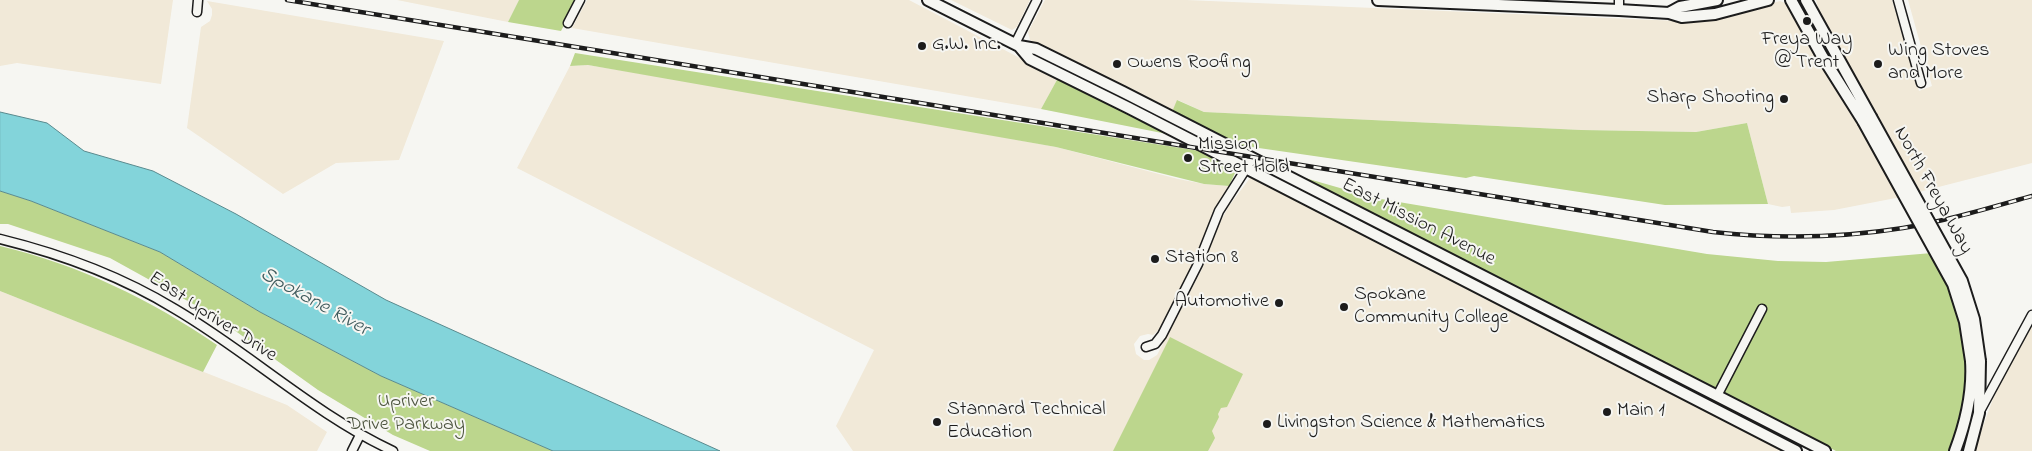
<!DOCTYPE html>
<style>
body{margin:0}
canvas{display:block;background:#f6f6f2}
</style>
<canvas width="2032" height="451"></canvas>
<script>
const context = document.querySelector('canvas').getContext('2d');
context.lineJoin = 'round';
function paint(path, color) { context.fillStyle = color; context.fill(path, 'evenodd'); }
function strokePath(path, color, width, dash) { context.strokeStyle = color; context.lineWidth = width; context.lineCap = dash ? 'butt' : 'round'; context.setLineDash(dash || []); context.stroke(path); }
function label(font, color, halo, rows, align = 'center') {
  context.font = font + ' "Indie Flower",sans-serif'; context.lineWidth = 4; context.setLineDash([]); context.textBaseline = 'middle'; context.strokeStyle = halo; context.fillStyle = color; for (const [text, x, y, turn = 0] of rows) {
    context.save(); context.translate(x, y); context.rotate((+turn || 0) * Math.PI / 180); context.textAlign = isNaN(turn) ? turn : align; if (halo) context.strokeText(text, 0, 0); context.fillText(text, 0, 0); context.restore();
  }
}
paint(new Path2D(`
 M0,0H173L161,84L17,63L0,66Z
 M397,0H519L508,22Z
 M587,0H909L1058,78L1041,109L572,28Z
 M951,0H1030L1017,27L1012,30Z
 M1045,0H1186L1679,21L1720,18L1780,1L1785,3L1790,6L1901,197L1834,210L1791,213L1790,206L1782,207L1768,204L1747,123L1696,132L1581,130L1204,112L1178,100L1172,112L1030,40L1028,32Z
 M1816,0H1892L1919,91L1932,86L1908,0H2032V163L1919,192L1821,17Z
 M207,1L444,41L399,160L336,163L283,194L187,128L201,27L210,21L212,15V9Z
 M588,65L783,97L1056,147L1178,179L1204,184L1230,186L1219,202L1193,263L1161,328L1153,335L1148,334L1140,336L1134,344L1136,354L1144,360H1149L1157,355L1202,269L1217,228L1229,206L1250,178L1254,177L1787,451H853L836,426L874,350L517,168L570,66Z
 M0,291L287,405L327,432L317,451H0Z
 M2032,326V451H1974L1994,396L2028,330Z`), '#f1e9d8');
paint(new Path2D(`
 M519,0H577L561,31L508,22Z
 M575,53L1200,151L1230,166L1235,173L1229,186L1204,184L1056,147L588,65L570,66Z
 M1058,78L1172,135L1041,109Z
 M1177,100L1204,112L1581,130L1696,132L1747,123L1768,204L1665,205L1474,176L1466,178L1238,145L1172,112Z
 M1298,176L1375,198L1707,254L1778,261L1826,262L1932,253C1941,270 1950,287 1956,305C1967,335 1968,391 1961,422C1958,432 1954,441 1951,451H1836Z
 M0,191L31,201L160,252L260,312L381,376L553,451H430L393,435L318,390L213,315L110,258L8,224H0Z
 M0,246C79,265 150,299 217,345L203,372L0,291Z
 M1170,337L1243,374L1227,407L1221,408L1218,414L1219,417L1212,431L1215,438L1208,451H1113Z`), '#bcd68d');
const water = new Path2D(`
 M0,112L47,123L84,151L153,171L236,214L386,300L720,451H553L381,376L260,312L160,252L31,201L0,191Z`);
paint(water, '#83d4da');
strokePath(water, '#5a8a8e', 1);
const minor = new Path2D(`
 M1619,0V10
 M1898,0L1921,83
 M197,12L198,0
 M568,23L580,0
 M1015,44L1037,0
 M0,239C61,254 121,276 175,309C250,353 314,414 393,451
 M1146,347L1155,344L1162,335L1198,264L1219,211L1249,164
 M1717,396L1762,309
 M1980,411L2032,315
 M352,451L360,435`);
const major = new Path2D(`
 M928,0L1019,46L1036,49L1123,92L1825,451
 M1378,0L1619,10L1669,13L1682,17L1715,14L1768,0
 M1791,0L1822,56L1863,121
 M1806,0L1871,117
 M1669,13L1680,7L1717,0
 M1019,46L1030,59L1129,108L1796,451
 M1955,451C1966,422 1973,392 1971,361
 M1969,451L1979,413L1980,361`);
strokePath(minor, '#1c1c1c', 11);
strokePath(major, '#1c1c1c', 14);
strokePath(minor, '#f6f6f2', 8);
strokePath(major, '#f6f6f2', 10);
const rail = new Path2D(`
 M287,0L1713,232C1776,239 1840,238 1903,228C1946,221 1989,208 2032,196`);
strokePath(rail, '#1c1c1c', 4.5);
strokePath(rail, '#f6f6f2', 2.5, [8]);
const majorBridge = new Path2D(`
 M1871,117L1962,281L1974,319L1980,361
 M1863,121L1953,284L1965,322L1971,361`);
strokePath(majorBridge, '#1c1c1c', 14, []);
strokePath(majorBridge, '#f6f6f2', 10);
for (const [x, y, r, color] of [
 [1807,21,5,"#1c1c1c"],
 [922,46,5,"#1c1c1c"],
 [1117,64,5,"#1c1c1c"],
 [1878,64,5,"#1c1c1c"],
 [1784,99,5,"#1c1c1c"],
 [1188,158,5,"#1c1c1c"],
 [1155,259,5,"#1c1c1c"],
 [1279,303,5,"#1c1c1c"],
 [1344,307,5,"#1c1c1c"],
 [1607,412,5,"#1c1c1c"],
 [937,422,5,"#1c1c1c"],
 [1267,424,5,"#1c1c1c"]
]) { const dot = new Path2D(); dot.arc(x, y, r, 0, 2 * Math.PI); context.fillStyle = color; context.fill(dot); strokePath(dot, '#f6f6f2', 2); }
label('20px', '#1c1c1c', '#f6f6f2', [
 ["Freya Way",1807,41,"center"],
 ["@ Trent",1807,64,"center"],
 ["G.W. Inc.",932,46],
 ["Wing Stoves",1888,52],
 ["and More",1888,75],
 ["Owens Roofing",1127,64],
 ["Sharp Shooting",1774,99,"right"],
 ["Mission",1198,146],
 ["Street Hold",1198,169],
 ["Station 8",1165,259],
 ["Spokane",1354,296],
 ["Community College",1354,319],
 ["Automotive",1269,303,"right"],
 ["Stannard Technical",947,411],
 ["Education",947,434],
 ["Main 1",1617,412],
 ["Livingston Science & Mathematics",1277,424]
], 'left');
label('20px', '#1c1c1c', '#f6f6f2', [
 ["North Freya Way",1932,191,61],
 ["East Mission Avenue",1418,223,27],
 ["East Upriver Drive",212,318,33]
]);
label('20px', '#4c543e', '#f6f6f2', [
 ["Upriver",406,403],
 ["Drive Parkway",406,426]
]);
label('italic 21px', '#405c5e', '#f6f6f2', [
 ["Spokane River",314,303,29]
]);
</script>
